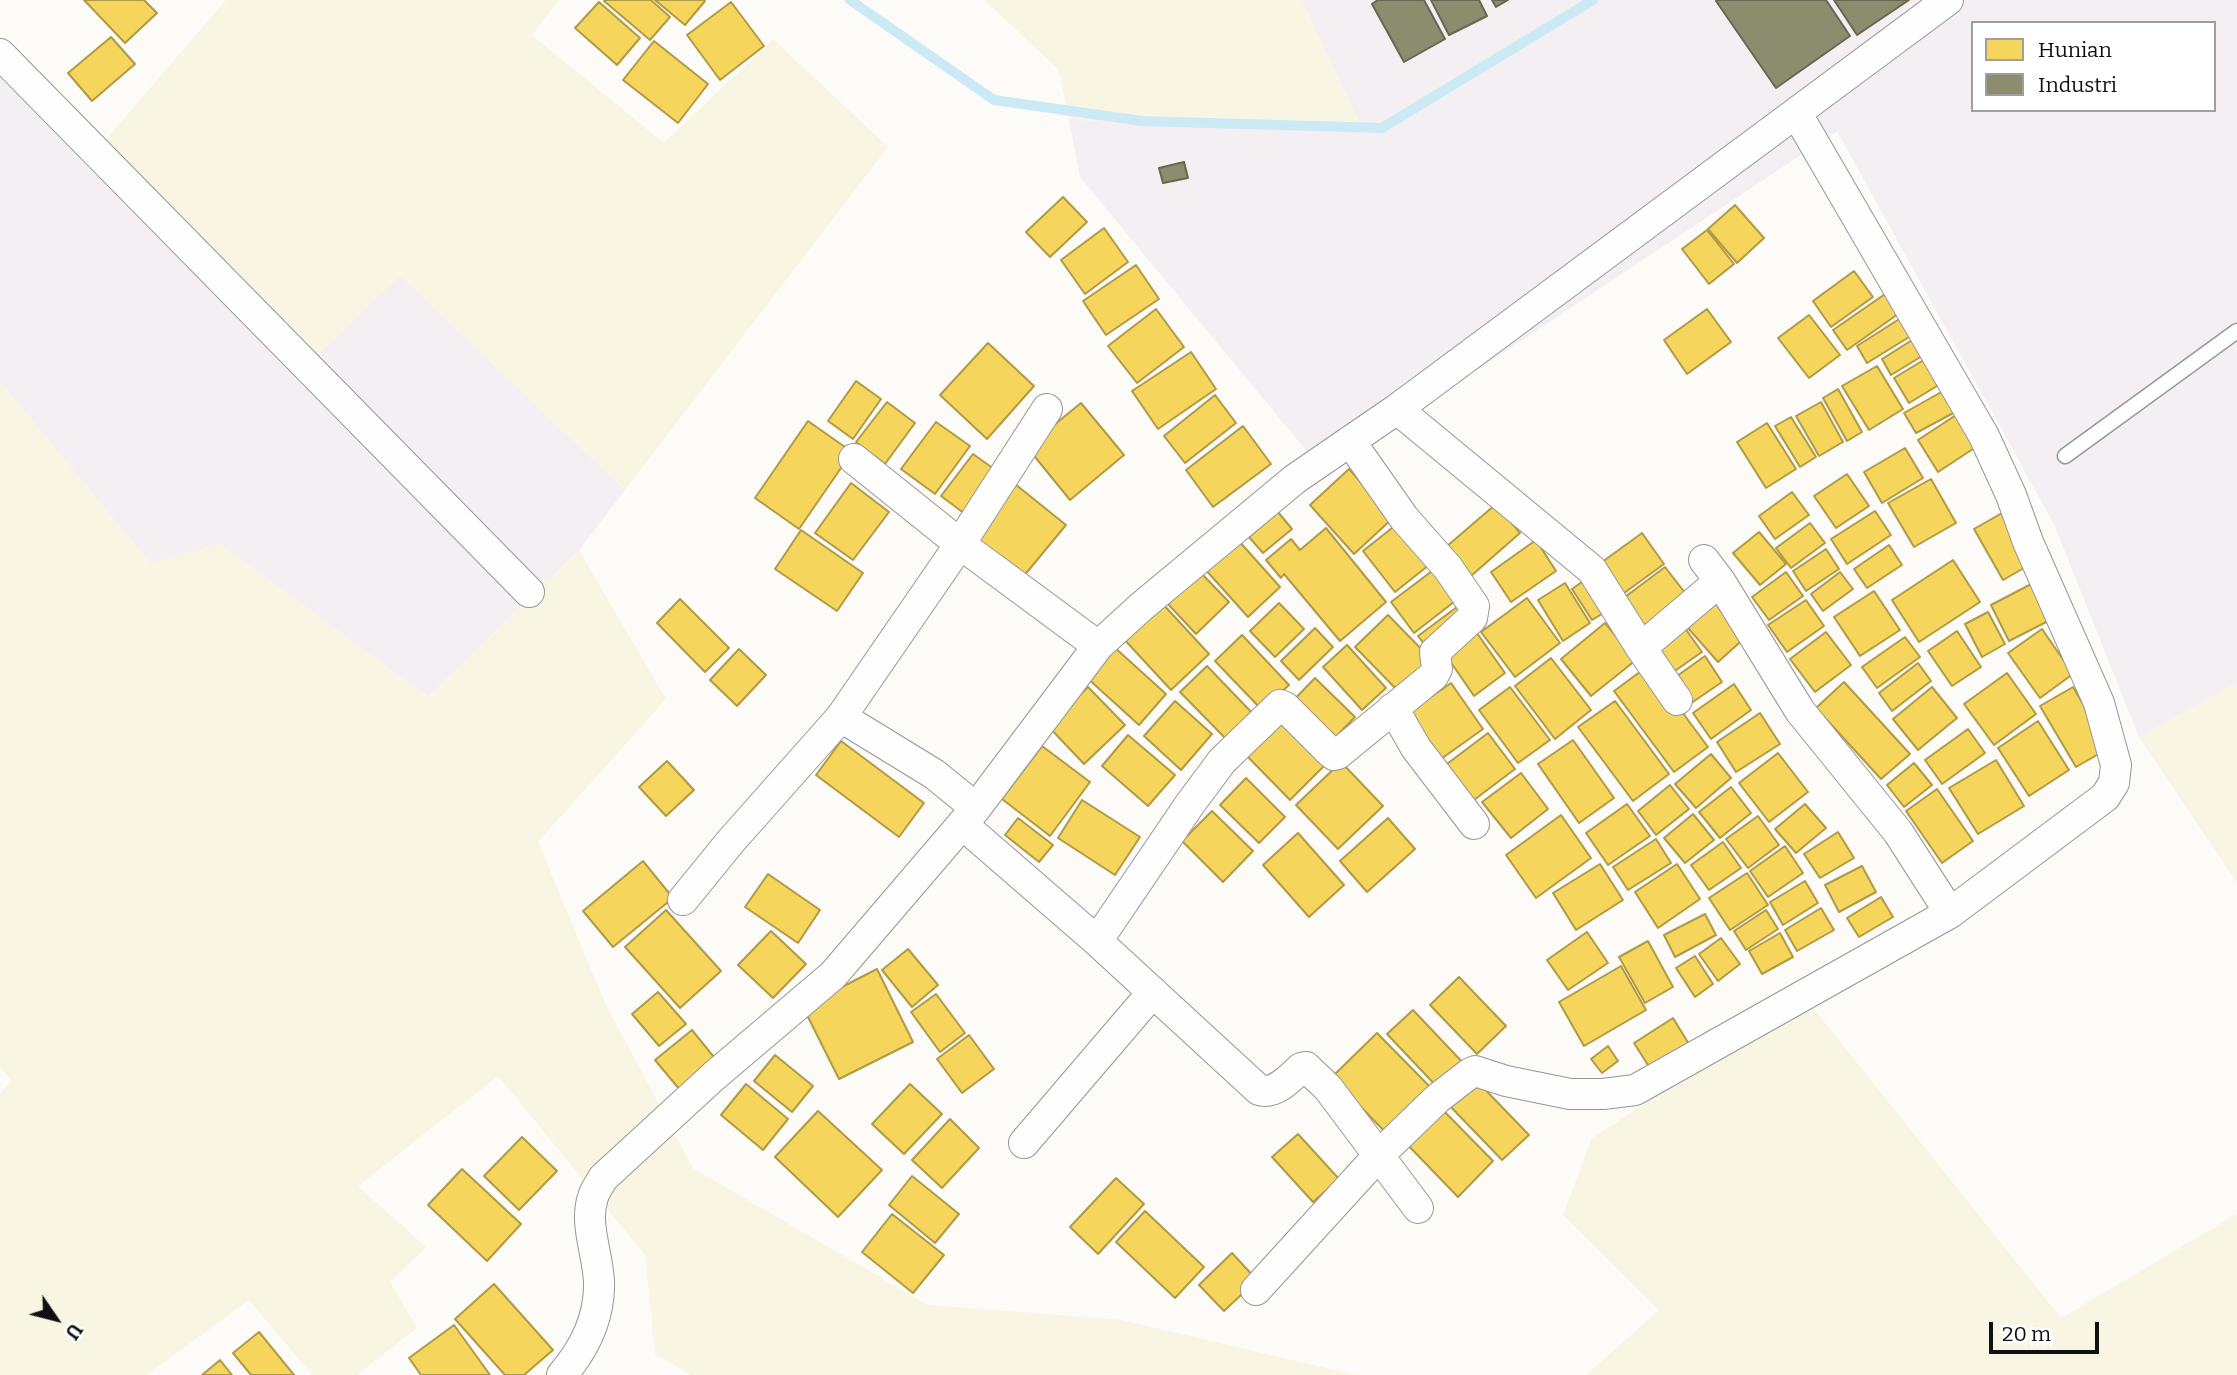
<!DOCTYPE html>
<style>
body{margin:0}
#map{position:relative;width:2237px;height:1375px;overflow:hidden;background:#fcfbf7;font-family:Bitter,serif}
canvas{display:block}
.legend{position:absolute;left:1971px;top:21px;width:245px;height:91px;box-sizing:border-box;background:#fff;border:2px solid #9f9f9f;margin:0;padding:9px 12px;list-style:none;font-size:21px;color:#101010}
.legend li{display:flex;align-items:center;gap:14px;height:35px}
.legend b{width:35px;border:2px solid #9f9f9f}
.north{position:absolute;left:21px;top:1284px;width:70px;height:70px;-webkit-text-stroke:5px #fff;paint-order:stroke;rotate:125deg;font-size:19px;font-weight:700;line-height:28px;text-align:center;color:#101010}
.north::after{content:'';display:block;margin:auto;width:24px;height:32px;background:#101010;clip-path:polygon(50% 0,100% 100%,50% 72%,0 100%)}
.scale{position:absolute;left:1989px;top:1322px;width:110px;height:32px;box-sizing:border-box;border:4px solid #101010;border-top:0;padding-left:9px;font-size:21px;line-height:24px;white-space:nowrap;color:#101010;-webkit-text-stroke:5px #fff;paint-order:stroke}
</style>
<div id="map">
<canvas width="2237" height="1375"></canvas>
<ul class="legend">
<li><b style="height:19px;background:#f6d55c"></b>Hunian</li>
<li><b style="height:19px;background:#8c8c6e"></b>Industri</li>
</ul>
<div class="north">U</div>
<div class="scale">20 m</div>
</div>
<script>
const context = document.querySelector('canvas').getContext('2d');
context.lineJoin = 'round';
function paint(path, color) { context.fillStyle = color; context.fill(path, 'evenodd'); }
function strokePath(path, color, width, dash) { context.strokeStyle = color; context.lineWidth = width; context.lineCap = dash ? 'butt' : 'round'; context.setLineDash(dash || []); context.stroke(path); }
paint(new Path2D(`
 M1301,0H2237V683L2139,737L2054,524L1837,131L1324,472L1080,177L1069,120L1360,124ZM1973,23H2214V110H1973Z
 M0,41L315,357L400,275L625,490L579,550L428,697L220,544L150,563L0,382Z`), '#f4eff2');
paint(new Path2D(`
 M226,0H559L532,35L664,143L773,39L888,147L625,490L400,276L315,357L100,146Z
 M984,0H1301L1360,124L1069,120L1059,70Z
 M0,382L150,563L220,544L428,697L579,550L666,699L538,842L605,1003L693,1168L928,1305L1122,1320L1356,1375H691L655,1354L645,1255L498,1076L358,1186L426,1247L390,1282L417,1328L357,1375H312L249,1300L147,1375H0V1093L12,1081L0,1067Z
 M2237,683V883L2139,737Z
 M1806,999L2061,1318L2237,1214V1375H1586L1659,1310L1563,1215L1592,1138Z`), '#f8f6e3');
const homes = new Path2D(`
 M84,0H144L157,13L125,43Z
 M605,0H651L670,17L650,40L604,1Z
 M655,0H704L705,1L685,25Z
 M599,2L640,38L617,65L575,28Z
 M731,2L764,46L720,80L687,35Z
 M111,37L135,64L92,101L68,73Z
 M654,41L708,84L678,123L623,80Z
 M1063,197L1087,222L1050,257L1026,232Z
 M1735,205L1764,238L1737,263L1708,229Z
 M1104,228L1128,262L1085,294L1061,260Z
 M1707,230L1734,264L1709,284L1682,249Z
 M1136,265L1159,299L1106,335L1083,301Z
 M1854,271L1873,297L1831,327L1813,301Z
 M1888,292L1901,312L1847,350L1833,330Z
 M1156,309L1184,347L1137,383L1108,346Z
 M1707,309L1731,342L1687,374L1664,340Z
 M1809,315L1840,355L1809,378L1778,338Z
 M1904,316L1914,334L1867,363L1857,346Z
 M1917,337L1927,353L1891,375L1882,359Z
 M988,343L1034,386L987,439L940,395Z
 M1191,352L1216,389L1158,429L1132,391Z
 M1927,358L1942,383L1909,403L1894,378Z
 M1877,366L1903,409L1869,430L1842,386Z
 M856,381L881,399L853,439L828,421Z
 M1838,389L1862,432L1847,441L1823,398Z
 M1945,390L1957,411L1916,433L1904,413Z
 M1215,395L1236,423L1185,463L1164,436Z
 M887,402L915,423L885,464L856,442Z
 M1821,402L1843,442L1819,456L1796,416Z
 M1081,403L1124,455L1070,500L1027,447Z
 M1956,415L1976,447L1938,472L1918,440Z
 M1791,417L1816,457L1800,467L1775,426Z
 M808,421L852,452L799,529L755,498Z
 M936,422L970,446L935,494L901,469Z
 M1767,423L1796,469L1766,488L1737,442Z
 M1243,426L1271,464L1213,507L1186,470Z
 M1905,448L1923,478L1882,503L1864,472Z
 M973,454L1001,474L969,517L941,496Z
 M1349,469L1393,518L1354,554L1310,505Z
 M1847,474L1869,506L1836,528L1814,496Z
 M1931,479L1956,523L1914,547L1888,503Z
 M851,483L889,512L853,560L815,533Z
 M1015,484L1066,525L1018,583L968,542Z
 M1792,492L1809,515L1775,539L1759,516Z
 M1496,504L1520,533L1471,576L1446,547Z
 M1875,511L1891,535L1847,564L1831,539Z
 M1278,512L1292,529L1263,553L1249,537Z
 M2002,513L2031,564L2003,580L1974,529Z
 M1810,523L1825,543L1791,568L1776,548Z
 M1397,524L1429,565L1395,592L1363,551Z
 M1326,528L1386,602L1340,641L1284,574L1281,578L1266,560L1291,539L1300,550Z
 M801,530L863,573L837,611L775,569Z
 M1759,532L1786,564L1760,585L1733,553Z
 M1642,533L1664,564L1620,596L1598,565Z
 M1238,540L1280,587L1248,617L1205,569Z
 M1536,540L1556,571L1511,602L1491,572Z
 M1889,545L1902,565L1867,588L1854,569Z
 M1826,549L1839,569L1806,591L1793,571Z
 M1953,560L1980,602L1919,642L1892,600Z
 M1665,567L1689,598L1646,632L1621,600Z
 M1436,568L1459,598L1414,633L1391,602Z
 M1200,572L1229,602L1196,634L1168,604Z
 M1786,572L1803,596L1769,620L1752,597Z
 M1840,572L1853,589L1823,611L1811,594Z
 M1589,577L1610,609L1592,620L1572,589Z
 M2037,581L2056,617L2009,641L1991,605Z
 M1565,583L1590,623L1563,641L1538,600Z
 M1874,591L1900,630L1860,656L1834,617Z
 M1527,598L1560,643L1515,677L1481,632Z
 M680,599L729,648L705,672L657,623Z
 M1806,600L1824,626L1787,652L1768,625Z
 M1160,601L1209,654L1171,690L1122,637Z
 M1717,601L1748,635L1718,662L1688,628Z
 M1279,603L1304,629L1275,657L1250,631Z
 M1457,607L1466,621L1428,649L1418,636Z
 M1988,612L2005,644L1982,657L1965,624Z
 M1388,615L1433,661L1400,693L1355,647Z
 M1605,623L1636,660L1591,696L1561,659Z
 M1682,624L1702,652L1669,675L1649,648Z
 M1472,626L1505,673L1474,696L1441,648Z
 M1315,628L1333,647L1299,680L1281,661Z
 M2042,629L2073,674L2040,698L2008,653Z
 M1957,631L1981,667L1952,686L1928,651Z
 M1826,632L1851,665L1815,692L1790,659Z
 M1242,635L1289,685L1262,710L1215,661Z
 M1905,637L1920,657L1877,688L1862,667Z
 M1347,645L1386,688L1362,710L1323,667Z
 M1113,646L1166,694L1139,725L1085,676Z
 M739,649L766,675L737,706L710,680Z
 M1705,656L1722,682L1687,706L1670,681Z
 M1551,658L1591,710L1555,739L1515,686Z
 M1918,663L1931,681L1892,711L1879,693Z
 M1207,666L1256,717L1230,743L1180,692Z
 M1648,666L1708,747L1674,772L1614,691Z
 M2007,673L2036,714L1994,745L1964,704Z
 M1315,678L1355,717L1327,746L1287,707Z
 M1844,682L1910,754L1881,779L1816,708Z
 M1451,683L1483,729L1434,764L1402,717Z
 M1734,684L1751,710L1711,739L1693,713Z
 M1088,687L1125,725L1084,764L1048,726Z
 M1510,687L1550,740L1518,763L1479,710Z
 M1932,687L1957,718L1918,750L1893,719Z
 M2073,687L2109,748L2076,767L2040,706Z
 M1175,701L1212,734L1181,770L1144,736Z
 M1615,701L1669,774L1633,801L1578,727Z
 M1287,713L1331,759L1290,800L1245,754Z
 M1760,713L1780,744L1736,772L1717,742Z
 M2038,721L2069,770L2029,796L1998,748Z
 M1968,729L1985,753L1942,784L1925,760Z
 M1488,733L1515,769L1470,803L1443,767Z
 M1128,735L1175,775L1148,806L1102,766Z
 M1573,740L1614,798L1579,823L1538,764Z
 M841,741L924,803L899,837L816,775Z
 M1042,746L1090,782L1050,836L1002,799Z
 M1778,753L1808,792L1769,822L1739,783Z
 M1711,754L1731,778L1696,808L1675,784Z
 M1996,760L2024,806L1978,834L1949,788Z
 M667,761L694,790L666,816L639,787Z
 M1341,762L1383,806L1338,849L1296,805Z
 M1914,763L1932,785L1904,807L1887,785Z
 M1521,773L1548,809L1511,838L1482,802Z
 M1246,778L1285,817L1259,843L1220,805Z
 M1670,785L1689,809L1656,835L1638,811Z
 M1731,787L1751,813L1720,838L1699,812Z
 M1937,789L1973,841L1942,863L1906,811Z
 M1082,800L1140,837L1115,875L1058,838Z
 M1627,804L1650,836L1608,865L1586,833Z
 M1805,804L1826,828L1796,853L1775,829Z
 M1212,811L1253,851L1223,882L1182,841Z
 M1693,814L1714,840L1685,863L1664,838Z
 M1561,815L1591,858L1536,898L1506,855Z
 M1758,816L1779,845L1748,868L1726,839Z
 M1018,818L1053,845L1039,862L1005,835Z
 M1388,818L1415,849L1367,892L1340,861Z
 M1838,832L1854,858L1820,878L1804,854Z
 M1298,833L1344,885L1309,917L1263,865Z
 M1656,839L1671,863L1628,890L1613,867Z
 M1723,842L1741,868L1709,890L1691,865Z
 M1785,846L1803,873L1768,897L1750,871Z
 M643,861L673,898L613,947L583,911Z
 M1600,864L1623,900L1576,930L1553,893Z
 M1677,864L1700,899L1658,928L1635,892Z
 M1862,866L1876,892L1839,912L1825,885Z
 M1747,873L1768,905L1730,930L1709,898Z
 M768,874L820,910L798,943L745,907Z
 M1805,881L1818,903L1783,925L1770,902Z
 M1881,897L1893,917L1859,937L1847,918Z
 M1821,908L1834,930L1797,951L1785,930Z
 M666,910L721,971L680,1008L625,947Z
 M1766,910L1778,929L1746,950L1734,931Z
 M1705,914L1716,935L1675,957L1664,935Z
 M771,931L806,964L773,998L738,965Z
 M1587,932L1608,963L1568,990L1547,960Z
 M1780,933L1793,957L1762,974L1749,951Z
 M1721,938L1740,964L1718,981L1699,954Z
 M1648,941L1673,987L1645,1003L1619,957Z
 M908,949L938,985L912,1007L882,970Z
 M1695,956L1713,984L1695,997L1676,968Z
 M1621,966L1646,1010L1584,1046L1559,1002Z
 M877,969L913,1042L839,1079L803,1007Z
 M1459,977L1506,1026L1477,1054L1430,1005Z
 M658,992L686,1024L659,1046L632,1014Z
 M936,994L965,1033L940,1052L911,1012Z
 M1413,1010L1467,1067L1441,1091L1387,1034Z
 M1673,1018L1692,1049L1653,1073L1634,1043Z
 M692,1030L722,1067L685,1096L655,1060Z
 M1377,1033L1436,1093L1390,1137L1332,1077Z
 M969,1035L994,1069L962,1093L937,1059Z
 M1608,1046L1618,1061L1602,1073L1591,1059Z
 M775,1055L813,1086L792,1112L754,1081Z
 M1474,1078L1529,1135L1502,1160L1448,1104Z
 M746,1084L788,1119L763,1150L721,1115Z
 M910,1084L942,1114L904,1154L872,1124Z
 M1436,1103L1493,1161L1458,1197L1401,1138Z
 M818,1111L882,1170L838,1217L775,1157Z
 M950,1119L979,1148L942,1188L912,1160Z
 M1298,1134L1339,1179L1313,1202L1272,1157Z
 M522,1137L557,1171L519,1210L484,1176Z
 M462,1169L521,1224L487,1261L428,1205Z
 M912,1176L959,1214L935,1243L889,1205Z
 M1116,1178L1144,1204L1098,1254L1070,1227Z
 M1145,1211L1204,1267L1175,1298L1116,1242Z
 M892,1214L944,1255L913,1293L862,1252Z
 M1232,1253L1257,1280L1224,1311L1199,1285Z
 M494,1284L553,1350L524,1375H505L455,1319Z
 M454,1325L490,1375H421L409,1358Z
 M259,1332L294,1375H251L233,1353Z
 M220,1360L232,1375H202Z`);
paint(homes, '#f6d55c');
strokePath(homes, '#b19a45', 2);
const industry = new Path2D(`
 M1378,0H1424L1445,39L1404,62L1372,4Z
 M1431,0H1479L1487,16L1449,35Z
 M1492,0H1508L1496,7Z
 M1718,0H1826L1850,36L1776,88L1716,1Z
 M1834,0H1909L1857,35Z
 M1184,162L1188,178L1163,183L1159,168Z`);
paint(industry, '#8c8c6e');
strokePath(industry, '#676752', 2);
strokePath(new Path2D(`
 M850,0L994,100L1142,121L1382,128L1593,0`), '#cce9f6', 10);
const service = new Path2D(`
 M2065,456L2237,331`);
const minor = new Path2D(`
 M0,54L529,592
 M1397,409L1592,570L1641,648L1677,700
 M854,459L960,544L1098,646
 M1704,560L1720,581L1800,711L1898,832L1950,913
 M1641,648L1720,581
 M1393,708L1416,748L1474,824
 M841,717L934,774L976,808
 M962,824L1097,941L1259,1090C1275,1095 1289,1079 1301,1068L1306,1067L1328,1088L1418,1208
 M683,900L731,841L841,717L960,544L1047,409
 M1097,941L1190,804L1222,761L1280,705L1285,707L1327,749L1334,755L1338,754L1433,676L1437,669L1435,652L1472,618L1474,606L1448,568L1404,518L1350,441
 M1024,1143L1153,992
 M1256,1290L1379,1155L1438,1098L1469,1074L1475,1071L1506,1081L1570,1094H1603L1635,1090L1950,913L2105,797L2114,783L2116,765L2099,703L2028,542L2011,495L1984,436L1797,114
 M562,1375C585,1348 600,1318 599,1282C598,1254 584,1224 593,1197C595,1190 600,1184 603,1178L714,1076L833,975L976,808L1098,646L1142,606L1295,479L1397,409L1948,0`);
strokePath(service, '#969694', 17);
strokePath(minor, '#969694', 32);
strokePath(service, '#fffefe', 14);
strokePath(minor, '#fffefe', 30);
</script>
